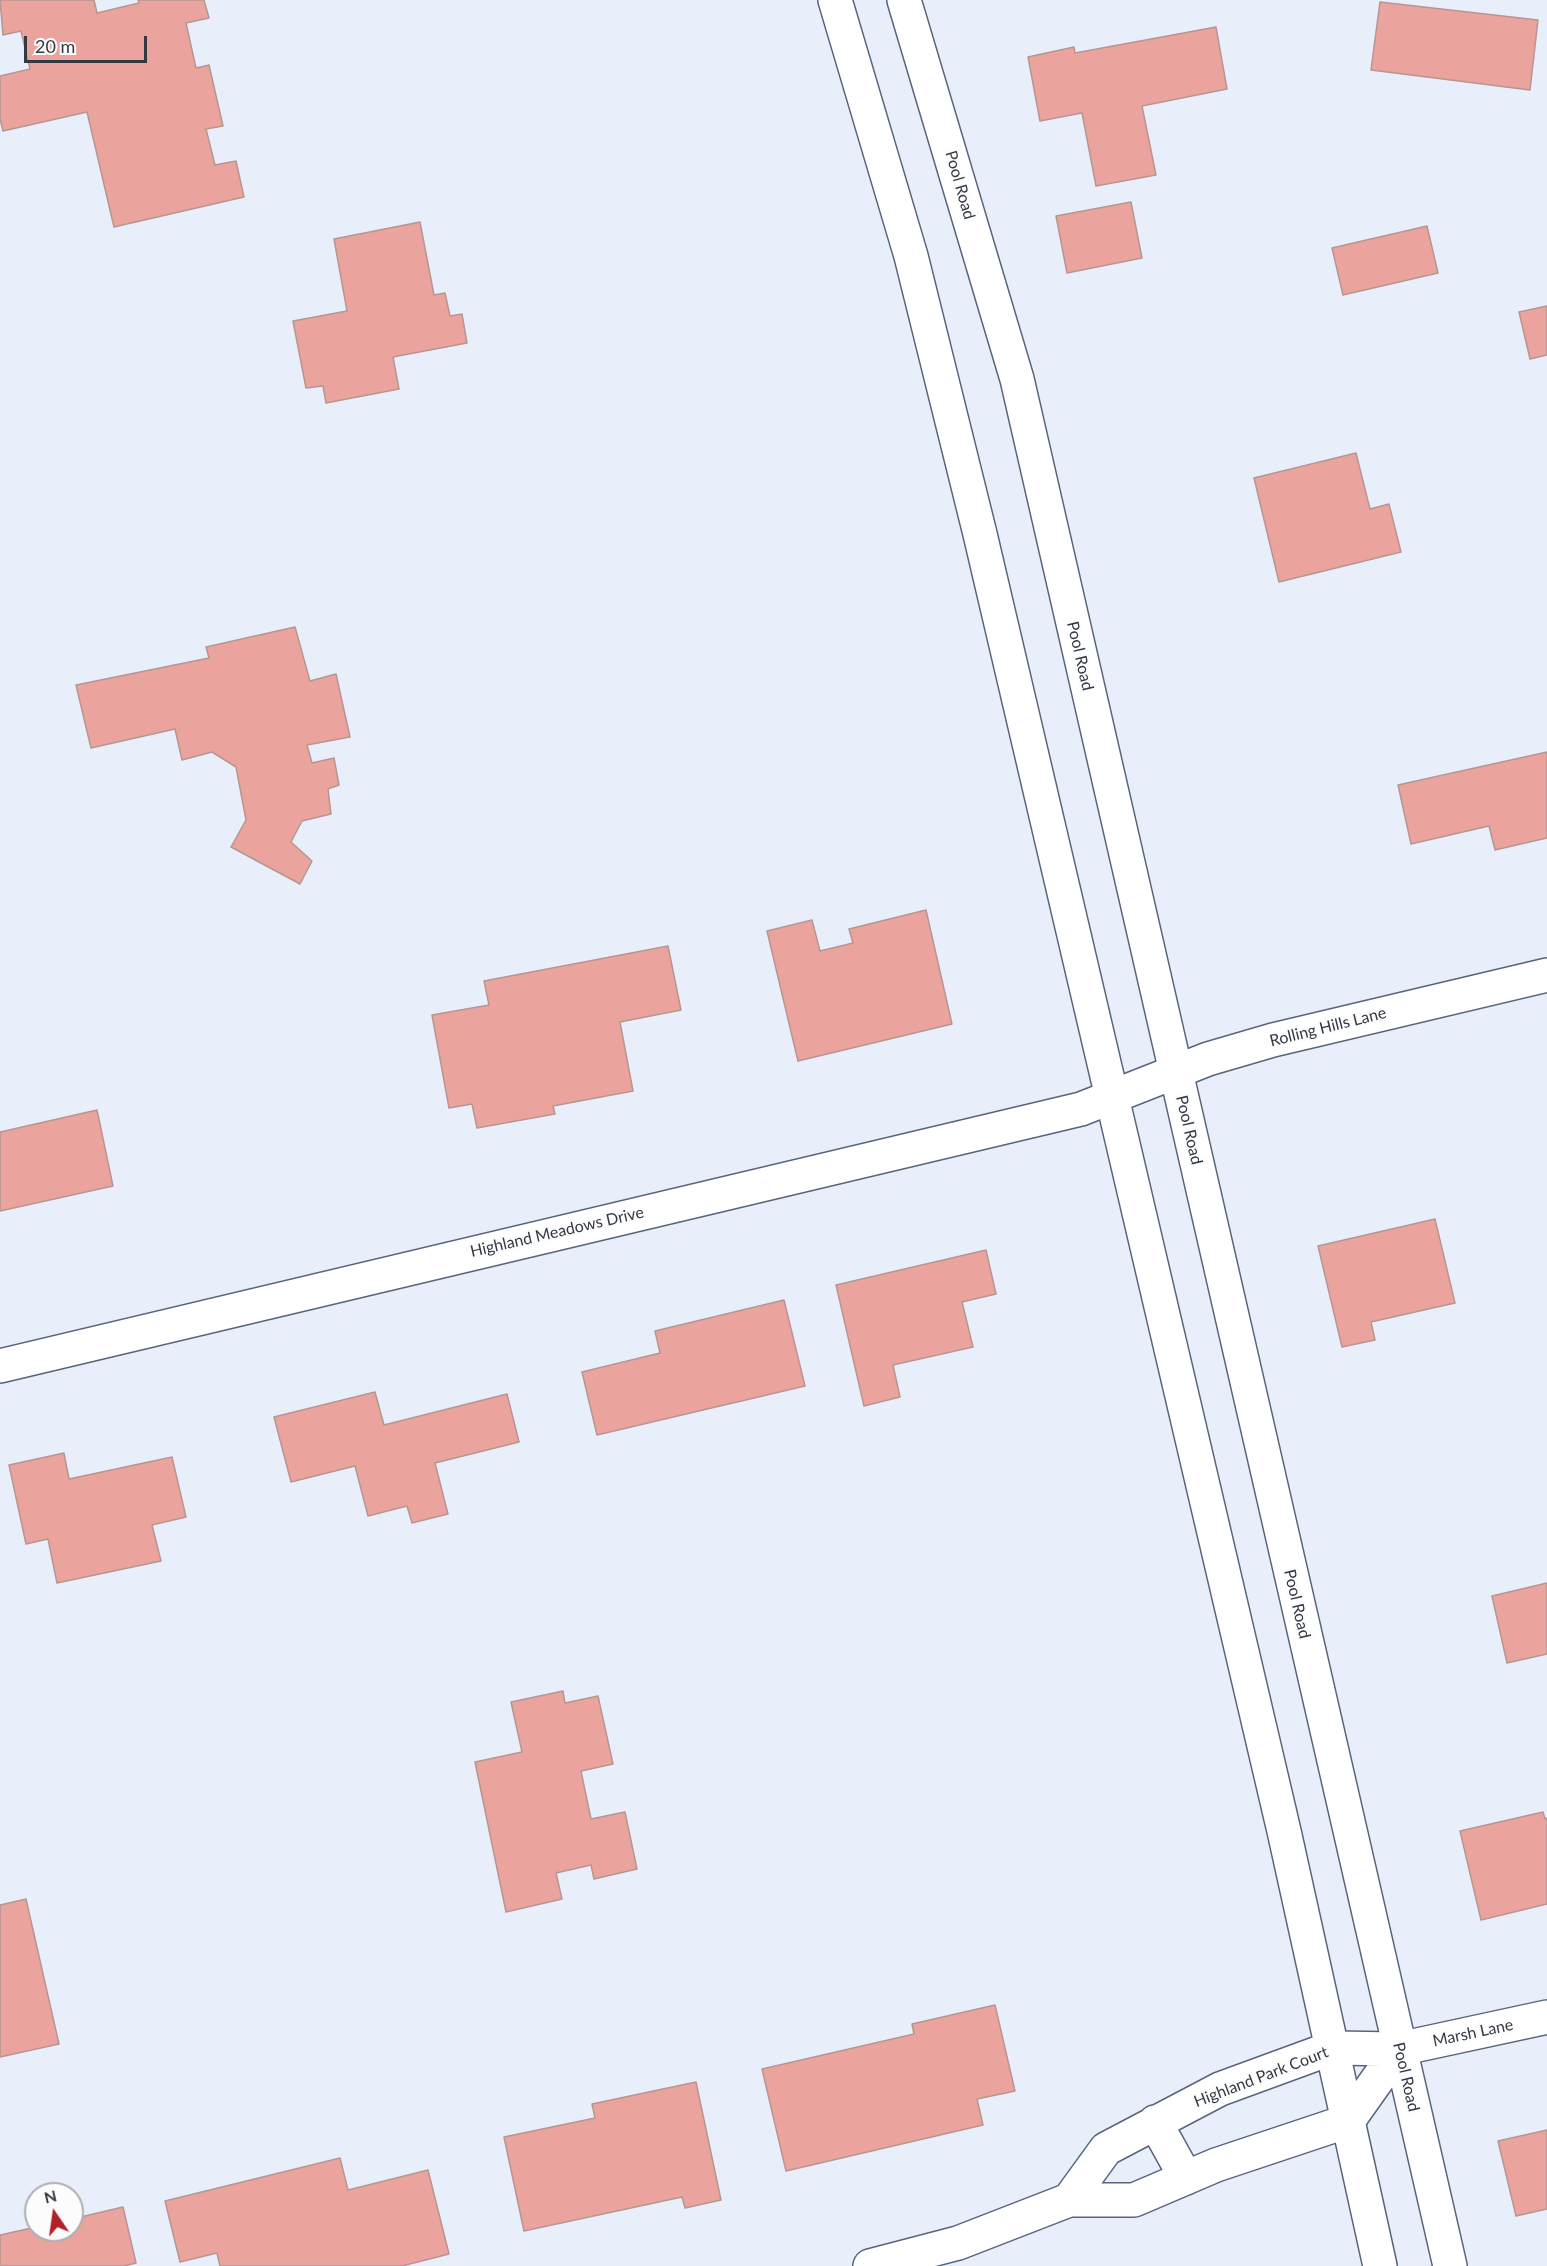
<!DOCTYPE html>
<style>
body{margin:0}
#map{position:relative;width:1547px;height:2266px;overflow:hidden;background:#e9effa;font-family:Lato,sans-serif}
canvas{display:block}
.north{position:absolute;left:24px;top:2182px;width:60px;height:60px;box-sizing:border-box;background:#fcfcfc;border:2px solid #acaeb2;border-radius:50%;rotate:347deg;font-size:16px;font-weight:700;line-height:24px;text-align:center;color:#333943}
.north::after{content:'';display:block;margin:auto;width:21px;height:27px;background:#b22029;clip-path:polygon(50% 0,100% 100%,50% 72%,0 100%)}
.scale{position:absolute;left:24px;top:36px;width:123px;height:27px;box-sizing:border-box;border:3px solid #333943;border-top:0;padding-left:8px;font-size:18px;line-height:21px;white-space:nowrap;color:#333943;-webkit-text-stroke:4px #fcfcfc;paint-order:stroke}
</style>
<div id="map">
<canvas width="1547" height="2266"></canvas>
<div class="north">N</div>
<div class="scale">20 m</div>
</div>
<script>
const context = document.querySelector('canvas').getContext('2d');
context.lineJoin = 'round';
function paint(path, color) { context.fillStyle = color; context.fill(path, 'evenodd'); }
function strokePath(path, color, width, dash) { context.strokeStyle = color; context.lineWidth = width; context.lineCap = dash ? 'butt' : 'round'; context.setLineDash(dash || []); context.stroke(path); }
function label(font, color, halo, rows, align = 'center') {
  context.font = font + ' Lato,sans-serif'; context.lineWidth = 5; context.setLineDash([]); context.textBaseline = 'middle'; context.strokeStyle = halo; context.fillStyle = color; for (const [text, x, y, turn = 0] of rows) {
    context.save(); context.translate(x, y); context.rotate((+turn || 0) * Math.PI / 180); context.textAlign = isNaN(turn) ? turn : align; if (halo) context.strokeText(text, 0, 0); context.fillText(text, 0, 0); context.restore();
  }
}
const building = new Path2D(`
 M0,0H94L97,13L139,3L138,0H204L209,18L186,23L196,68L209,65L223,126L206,129L215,165L236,161L244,197L114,227L87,112L3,131L0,119V76L30,69L21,31L3,35Z
 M1380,2L1538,20L1530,90L1371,70Z
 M1216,27L1227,89L1142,106L1156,175L1096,186L1082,113L1040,121L1028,57L1074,47L1075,53Z
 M1131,202L1142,258L1067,273L1056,216Z
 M420,222L434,295L445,293L450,316L462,314L467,343L393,357L399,389L326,403L323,386L306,388L293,321L347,311L334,239Z
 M1427,226L1438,273L1343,295L1332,248Z
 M1547,306V355L1530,359L1519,312Z
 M1356,453L1370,509L1389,504L1401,552L1279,582L1254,478Z
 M295,627L310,681L336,674L350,737L307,745L312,763L334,758L339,785L328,789L331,814L302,821L291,842L312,861L300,884L231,847L246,820L236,767L212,752L182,760L175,729L91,748L76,685L209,658L206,647Z
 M1547,752V838L1495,850L1489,826L1411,844L1398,785Z
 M926,910L952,1024L798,1061L767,931L812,920L820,951L853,943L849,929Z
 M668,946L681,1010L620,1022L633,1091L553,1106L555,1114L477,1128L472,1104L449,1108L432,1015L489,1005L484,981Z
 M97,1110L113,1186L0,1211V1132Z
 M1435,1219L1455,1303L1371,1322L1375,1340L1342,1347L1318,1246Z
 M986,1250L996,1294L962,1302L973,1347L893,1365L900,1397L864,1406L836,1285Z
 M784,1300L805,1386L597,1435L582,1372L660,1353L655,1331Z
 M375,1392L384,1425L507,1394L519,1442L435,1463L448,1514L412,1523L407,1506L368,1516L355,1466L291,1482L274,1417Z
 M64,1453L69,1479L172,1457L186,1517L152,1525L161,1561L57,1583L48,1539L26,1544L9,1465Z
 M1547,1583V1654L1507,1663L1492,1596Z
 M563,1691L565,1703L598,1696L613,1764L581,1771L591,1819L625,1812L637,1869L594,1879L591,1865L556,1873L562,1899L506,1912L475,1762L522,1752L511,1702Z
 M1543,1812L1545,1819L1547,1818V1904L1481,1920L1460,1831Z
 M26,1899L59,2044L0,2057V1905Z
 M995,2005L1015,2091L977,2099L983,2125L786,2171L762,2069L914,2034L912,2024Z
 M696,2082L721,2200L685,2208L682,2197L524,2231L504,2137L595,2118L592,2104Z
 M1547,2130V2209L1516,2216L1498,2141Z
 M340,2158L348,2190L428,2170L449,2254L402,2266H220L217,2253L180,2262L165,2201Z
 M123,2207L136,2263L124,2266H0V2235L36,2227V2230H72V2219Z`);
paint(building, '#eba39d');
strokePath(building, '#b69693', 1.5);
const minor = new Path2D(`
 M0,1366L1081,1109L1208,1059L1273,1040L1547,975
 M1155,2122L1186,2178
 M1069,2200L1106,2149L1220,2089L1332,2048L1399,2049L1547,2017
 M870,2266L958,2243L1069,2200H1134L1216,2165L1348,2121L1399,2049`);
const secondary = new Path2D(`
 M835,0L911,256L980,534L1284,1831L1380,2266
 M904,0L1017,379L1450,2266`);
strokePath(minor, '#57657b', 36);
strokePath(secondary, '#57657b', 36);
strokePath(minor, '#fff', 33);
strokePath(secondary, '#fff', 33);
label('16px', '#333943', '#fcfcfc', [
 ["Pool Road",960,185,74],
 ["Pool Road",1080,656,77],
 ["Rolling Hills Lane",1328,1027,-14],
 ["Pool Road",1189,1130,77],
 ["Highland Meadows Drive",557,1232,-13],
 ["Pool Road",1297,1604,77],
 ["Marsh Lane",1473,2033,-12],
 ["Highland Park Court",1261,2077,-21],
 ["Pool Road",1406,2077,77]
]);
</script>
